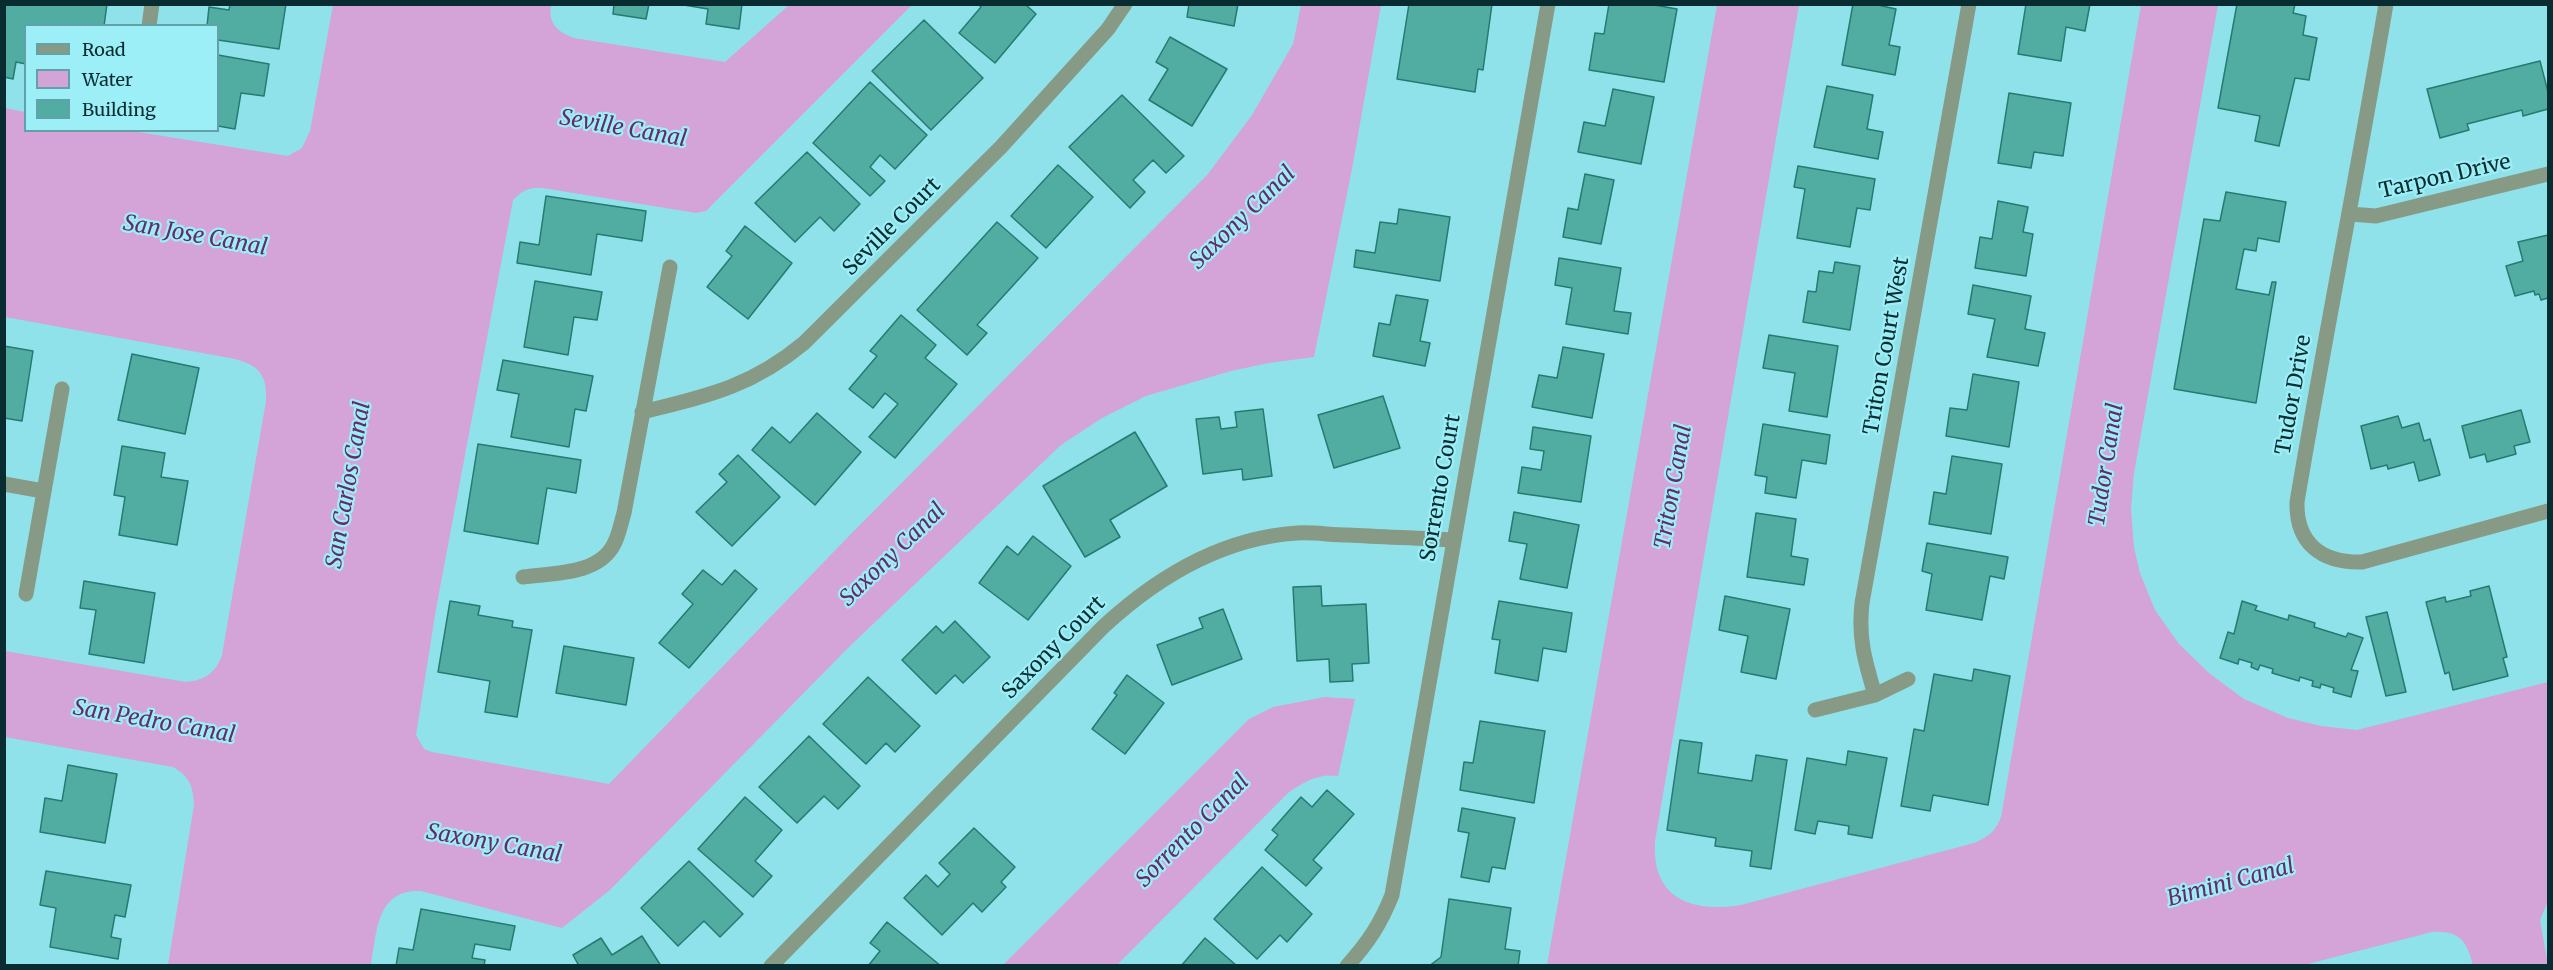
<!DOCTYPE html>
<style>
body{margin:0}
#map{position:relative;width:2553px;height:970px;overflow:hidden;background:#90e2ea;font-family:Merriweather,serif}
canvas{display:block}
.frame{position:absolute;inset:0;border:6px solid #082c2f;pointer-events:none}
.legend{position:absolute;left:24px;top:24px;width:195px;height:108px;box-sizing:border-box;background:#9deff7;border:2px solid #61a1a7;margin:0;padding:8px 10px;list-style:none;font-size:18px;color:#082c2f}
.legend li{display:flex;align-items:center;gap:12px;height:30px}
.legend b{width:30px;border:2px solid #61a1a7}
</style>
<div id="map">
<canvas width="2553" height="970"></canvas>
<div class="frame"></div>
<ul class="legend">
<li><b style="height:8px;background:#879a86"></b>Road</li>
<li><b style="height:16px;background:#d4a3d7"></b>Water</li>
<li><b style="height:16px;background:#51ada1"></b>Building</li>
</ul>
</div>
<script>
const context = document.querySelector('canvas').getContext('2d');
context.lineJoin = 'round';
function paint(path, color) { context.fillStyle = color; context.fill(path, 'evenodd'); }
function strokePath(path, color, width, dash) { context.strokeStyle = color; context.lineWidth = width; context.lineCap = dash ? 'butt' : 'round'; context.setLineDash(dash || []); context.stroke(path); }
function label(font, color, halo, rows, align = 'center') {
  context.font = font + ' Merriweather,serif'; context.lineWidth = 4.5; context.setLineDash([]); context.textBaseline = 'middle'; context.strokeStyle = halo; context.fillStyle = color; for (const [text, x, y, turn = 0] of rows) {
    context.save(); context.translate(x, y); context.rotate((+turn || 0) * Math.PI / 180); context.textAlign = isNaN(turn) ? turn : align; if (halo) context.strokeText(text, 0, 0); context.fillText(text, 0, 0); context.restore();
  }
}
paint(new Path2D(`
 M333,5H551C548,23 557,32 574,38L725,62L789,5H912L706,211L696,213L543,188C530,187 523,190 513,200L436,609L416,735L424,749L432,752L609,784L848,537L1208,174L1252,115L1293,44L1301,5H1381L1352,169L1314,357L1269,363L1231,371L1146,396L1102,418L1061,445L849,647L610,890L562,928L421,891C376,889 377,932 371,965H168L194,805C193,786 190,777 173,767L5,737V651L186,682C205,680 215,674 222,655L266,401C267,375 260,366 235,359L5,317V108L25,112L26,130L132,131L288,156L302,148L310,131Z
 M1717,5H1799L1655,841C1651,899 1692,913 1741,905L1974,843C1988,837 1995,832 2001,817L2141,5H2218L2134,473L2131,508L2134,547L2140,573L2155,610L2179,644L2209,673L2244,699L2288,718L2321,726L2357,730L2548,682V901L2540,920L2548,965H2473C2467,941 2459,930 2432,932L2300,966L1547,965Z
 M1325,697L1355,699L1338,776C1318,773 1304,782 1288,793L1117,965H1003L1249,719L1273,707Z`), '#d4a3d7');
const building = new Path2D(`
 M4,4H107L104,26H26V64L16,62L13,79L4,77Z
 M230,4H286L279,49L218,40V26H207L209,7L229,10Z
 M614,4H649L646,19L613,14Z
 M678,4H742L739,29L706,24L708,9Z
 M978,4H1025L1036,14L995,63L959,33L981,7Z
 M1189,4H1238L1234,26L1187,17Z
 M1409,4H1492L1483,70L1478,69L1475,92L1397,79Z
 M1609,4H1649L1677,9L1664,82L1589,70L1595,33L1604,34Z
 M1853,4H1873L1896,9L1889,45L1900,47L1895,75L1842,65Z
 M2026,4H2090L2085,31L2066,27L2061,61L2018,54Z
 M2237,4H2295L2293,13L2306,16L2303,35L2317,38L2309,80L2295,78L2279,146L2255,141L2260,116L2218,108Z
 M924,20L983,78L931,130L872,71Z
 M1170,37L1227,69L1192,126L1149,100L1168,69L1156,62Z
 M218,55L269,64L264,96L241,93L235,129L218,126Z
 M2540,61L2548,92V109L2523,116L2522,110L2467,124L2469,130L2440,138L2427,89Z
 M870,82L927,135L895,169L880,155L870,167L885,181L870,196L813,143Z
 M1827,86L1873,95L1867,129L1883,132L1878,159L1814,147Z
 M1613,89L1654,97L1641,164L1578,152L1584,122L1605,126Z
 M2009,93L2071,103L2063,156L2034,152L2031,168L1998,163Z
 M1122,95L1184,156L1166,173L1153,160L1133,180L1145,192L1130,208L1069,147Z
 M807,152L860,204L834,231L820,217L795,242L755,203Z
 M1058,165L1093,197L1046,248L1011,216Z
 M1798,166L1875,179L1870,210L1857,208L1850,247L1797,238L1805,189L1794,187Z
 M1585,174L1614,180L1601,244L1563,237L1568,208L1578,210Z
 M2226,192L2286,202L2279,242L2258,238L2256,251L2244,249L2236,289L2269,295L2272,282H2276L2256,403L2174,389L2204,219L2220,221Z
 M546,196L646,211L642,241L597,234L591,275L517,263L520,242L539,245Z
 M1998,201L2028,207L2023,232L2033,234L2026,276L1975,268L1980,237L1992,239Z
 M1399,209L1450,217L1440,281L1354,267L1356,250L1375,253L1380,222L1397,224Z
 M997,222L1038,258L977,325L987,333L967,355L917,310Z
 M745,226L792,263L748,319L707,287L732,256L726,251Z
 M2548,235V298L2541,300L2539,294L2535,295L2534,291L2515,296L2506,266L2523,261L2518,242Z
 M1559,258L1621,268L1614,311L1631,313L1628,334L1566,324L1572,288L1555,285Z
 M1835,262L1860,266L1850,330L1803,322L1808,291L1816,292L1819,271L1833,273Z
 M535,281L602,292L597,320L574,317L568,355L524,347Z
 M1973,285L2031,296L2025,329L2045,333L2038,366L1987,357L1995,319L1968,314Z
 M1396,295L1428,300L1420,341L1430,343L1425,366L1373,356L1379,323L1390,325Z
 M901,315L936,345L925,358L957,384L895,458L869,437L898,404L885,393L873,408L849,389L877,356L870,351Z
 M1769,335L1838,346L1827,417L1789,411L1795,373L1763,368Z
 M4,346L33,351L22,421L4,418Z
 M1563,347L1604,354L1592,418L1532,407L1539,375L1557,378Z
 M132,354L199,368L185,434L118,420Z
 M503,360L593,376L586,411L575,409L569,447L511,437L519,394L497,390Z
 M1973,374L2019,382L2009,447L1946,436L1950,408L1967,410Z
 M1383,396L1400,448L1334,468L1318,415Z
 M1263,409L1272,476L1243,480L1242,469L1203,474L1196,419L1219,417L1221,429L1237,427L1235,412Z
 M2521,410L2530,442L2514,446L2516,454L2487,462L2485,454L2470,458L2462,426Z
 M817,413L861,452L815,505L752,450L772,427L790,443Z
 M2398,416L2402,428L2419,423L2424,441L2430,439L2440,475L2419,481L2414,462L2388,469L2387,465L2371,469L2361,426Z
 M1763,424L1830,435L1826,464L1802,460L1796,498L1765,493L1767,477L1755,475Z
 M1533,427L1591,436L1581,502L1518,493L1522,467L1541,470L1544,451L1530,449Z
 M1135,432L1167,486L1110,520L1120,537L1085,557L1043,486Z
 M478,444L581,460L576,493L547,488L538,544L464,531Z
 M122,446L165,453L161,477L188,481L177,545L119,535L125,497L114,495Z
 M738,455L780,497L732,546L696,512L727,482L719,474Z
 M1952,456L2002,464L1991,534L1929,524L1934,492L1946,494Z
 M1514,512L1579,525L1567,588L1520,579L1527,544L1509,541Z
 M1756,513L1796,519L1791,556L1808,559L1804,585L1747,577Z
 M1033,536L1071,566L1028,620L979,583L1007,546L1018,555Z
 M1927,543L2008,557L2004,579L1990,576L1982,620L1926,610L1932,574L1922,571Z
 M703,570L722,585L735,570L757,589L689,668L659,643L693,604L682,594Z
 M84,581L155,593L144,663L89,654L96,610L80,608Z
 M1321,586L1322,606L1366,604L1369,663L1352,664L1353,681L1330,682L1329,659L1297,661L1293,587Z
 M2489,586L2507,657L2503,658L2508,676L2453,690L2449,672L2445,674L2426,602L2445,597L2446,602L2471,596L2470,591Z
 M1725,596L1790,609L1776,679L1741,672L1748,636L1719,630Z
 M450,601L480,606L478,615L513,621L512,627L532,630L517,717L485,712L490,681L438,672Z
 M1499,601L1572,613L1566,652L1543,648L1538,681L1495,673L1500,640L1492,639Z
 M2242,601L2257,606L2255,610L2288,620L2289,615L2315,623L2314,627L2346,637L2348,633L2363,638L2351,670L2358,671L2351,697L2333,692L2334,688L2321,684L2320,688L2312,686L2313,681L2300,677L2299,681L2272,673L2273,669L2260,665L2258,670L2251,667L2252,663L2239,659L2238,664L2220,658L2228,632L2234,634Z
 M1223,609L1242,659L1172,685L1157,645L1203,628L1199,618Z
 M2387,612L2406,692L2386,696L2366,617Z
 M955,621L990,657L963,683L955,675L936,694L902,660L936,626L943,633Z
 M564,646L634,658L626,705L556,693Z
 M1974,669L2010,676L1988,805L1933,795L1930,811L1901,806L1914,729L1924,731L1934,674L1972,681Z
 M1127,675L1164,703L1125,754L1092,729L1117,695L1114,693Z
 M868,677L920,726L895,752L886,743L866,764L823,724Z
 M1480,721L1545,731L1534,803L1460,790L1464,762L1473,763Z
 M809,736L860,786L838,809L824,796L797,823L759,787Z
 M1680,740L1702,743L1698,773L1752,781L1756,755L1787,760L1771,869L1750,866L1752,851L1715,846L1716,838L1667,830Z
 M1848,751L1887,758L1872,838L1848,834L1849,826L1818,821L1815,834L1795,830L1807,758L1846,765Z
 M68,765L117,774L105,843L40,832L45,798L62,801Z
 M1327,790L1354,814L1313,860L1322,868L1306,886L1265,850L1278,835L1272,830L1301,797L1312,807Z
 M745,797L782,830L755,861L772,876L753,897L698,849Z
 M1462,808L1515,818L1505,869L1492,867L1489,882L1461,877L1469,833L1458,831Z
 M974,828L1015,867L1001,882L1006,887L982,912L973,903L942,935L904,898L926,875L938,887L950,874L939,863Z
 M689,861L743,914L720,937L704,921L678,946L641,908Z
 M1262,867L1312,914L1287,942L1280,935L1257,959L1214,919Z
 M46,871L131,885L125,917L115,915L111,937L121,939L118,959L50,947L56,908L40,905Z
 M1449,899L1511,908L1505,949L1520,951L1518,966H1429L1441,957Z
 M421,909L515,926L510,950L475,944L472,958L485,960L484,966H396L399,948L413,950Z
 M887,922L941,966H868L880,951L870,943Z
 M642,936L661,966H579L573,955L601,938L612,955Z
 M1205,938L1237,966H1181Z`);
paint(building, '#51ada1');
strokePath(building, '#267a70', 1.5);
strokePath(new Path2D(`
 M2386,4C2358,171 2325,336 2297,502C2296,544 2322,563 2362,562L2548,511
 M149,26L152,4
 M2350,214L2376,216L2548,174
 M642,412C707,396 751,387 804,343L1001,147L1108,29L1125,4
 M4,484L43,491
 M523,577C552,573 599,575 614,544C619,535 621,523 624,513L670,267
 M26,594L62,389
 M1875,695C1865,661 1858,639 1862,603L1969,4
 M1815,710L1875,695L1908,679
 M771,966L1103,627C1157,577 1222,538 1297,533C1314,532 1331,535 1348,535C1383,537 1418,538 1453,540
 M1347,966C1368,943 1381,923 1392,895L1548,4`), '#879a86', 15);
label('21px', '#082c2f', '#9deff7', [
 ["Tarpon Drive",2445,177,-13],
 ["Seville Court",892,227,-45],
 ["Triton Court West",1887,346,-80],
 ["Tudor Drive",2294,395,-80],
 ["Sorrento Court",1441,488,-80],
 ["Saxony Court",1054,648,-45]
]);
label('italic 22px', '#652b6a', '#9deff7', [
 ["Seville Canal",623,129,10],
 ["Saxony Canal",1243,218,-44],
 ["San Jose Canal",195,236,10],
 ["Tudor Canal",2107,465,-81],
 ["San Carlos Canal",349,485,-80],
 ["Triton Canal",1674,487,-80],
 ["Saxony Canal",893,555,-44],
 ["San Pedro Canal",154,722,10],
 ["Sorrento Canal",1193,831,-45],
 ["Saxony Canal",494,844,10],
 ["Bimini Canal",2231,883,-15]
]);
</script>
